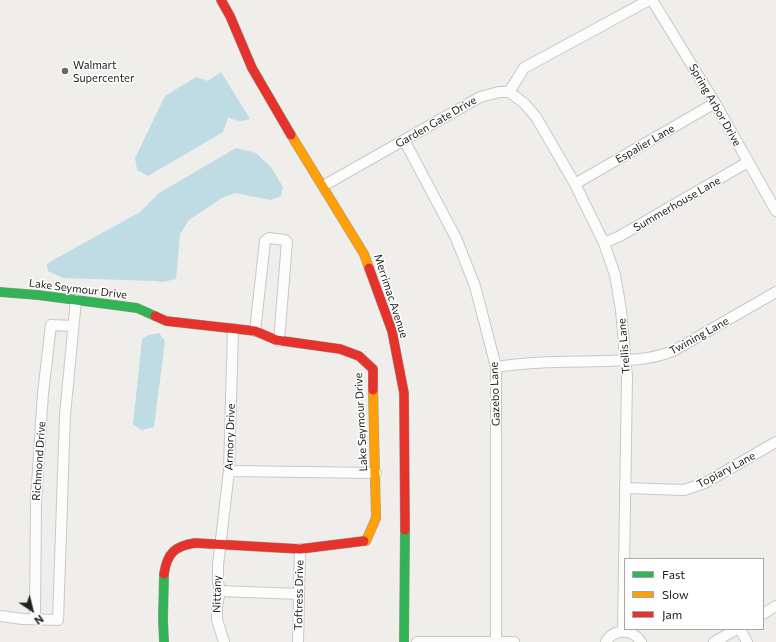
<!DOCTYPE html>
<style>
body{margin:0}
#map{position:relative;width:776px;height:642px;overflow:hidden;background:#f0eeeb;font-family:Commissioner,sans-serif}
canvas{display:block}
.legend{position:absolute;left:624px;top:558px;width:140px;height:72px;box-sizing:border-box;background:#fff;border:1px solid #a7a7a7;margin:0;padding:5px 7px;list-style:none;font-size:12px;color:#222}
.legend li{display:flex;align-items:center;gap:8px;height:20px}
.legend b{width:20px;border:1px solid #a7a7a7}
.north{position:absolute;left:12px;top:590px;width:40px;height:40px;-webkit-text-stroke:3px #fff;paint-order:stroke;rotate:145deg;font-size:11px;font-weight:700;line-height:16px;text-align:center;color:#222}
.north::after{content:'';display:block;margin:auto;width:14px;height:18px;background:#222;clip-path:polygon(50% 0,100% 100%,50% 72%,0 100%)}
</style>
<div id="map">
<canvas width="776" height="642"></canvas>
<ul class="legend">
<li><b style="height:5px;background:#30b455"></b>Fast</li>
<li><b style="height:5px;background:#ff9f0a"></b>Slow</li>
<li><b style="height:5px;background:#e5322d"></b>Jam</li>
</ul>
<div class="north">N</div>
</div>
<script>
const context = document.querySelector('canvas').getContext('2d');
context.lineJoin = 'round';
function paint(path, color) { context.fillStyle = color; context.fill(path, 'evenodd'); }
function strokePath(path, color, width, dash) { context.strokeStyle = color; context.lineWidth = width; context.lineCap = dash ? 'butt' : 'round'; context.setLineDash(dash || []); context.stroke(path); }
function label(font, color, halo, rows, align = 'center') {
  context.font = font + ' Commissioner,sans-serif'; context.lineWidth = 3; context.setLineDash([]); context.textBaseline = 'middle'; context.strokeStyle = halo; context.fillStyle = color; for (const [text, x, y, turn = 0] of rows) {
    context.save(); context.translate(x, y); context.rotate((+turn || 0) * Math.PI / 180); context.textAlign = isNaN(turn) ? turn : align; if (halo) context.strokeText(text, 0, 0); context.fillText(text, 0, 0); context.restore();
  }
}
paint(new Path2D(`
 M221,72L250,119L240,121L228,118L223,132L148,176L137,170L135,158L165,96L196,77L208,81Z
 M236,148L256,153L271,167L283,187L281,196L271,200L235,193L222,198L189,220L180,234L176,279L163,282L154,281L63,278L48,271L47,264L55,259L140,212L159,193Z
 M159,333L165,341L154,427L142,430L133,425L142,339L149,335Z`), '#bfdbe3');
const street = new Path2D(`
 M652,0L715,103L776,211
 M509,92L524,103L536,117L575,184L604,243L615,275L621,310L627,377L623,631
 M509,92L524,68L649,0
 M404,140L456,238L475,286L496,367V642
 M575,184L715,103
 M323,186L480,97L499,92H509
 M604,243L620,236L748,162
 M255,331L265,241L269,238L285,240L287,242L279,341
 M496,367C532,361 569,362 606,361C629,360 653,360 675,350L776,292
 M229,471L376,473
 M625,488L684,490L705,483L776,442
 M220,591L299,594
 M763,614L776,606
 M0,616L23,619L58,620L65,415L76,300
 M35,619L36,500L43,393L51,325L73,326
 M740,629L747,642
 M224,642L217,620V606L220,591L218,582V565L229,471L233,329
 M298,642L300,549
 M417,642H514
 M606,642C614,628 633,629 641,642
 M714,642L737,629`);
const fast = new Path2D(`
 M0,292L38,295L137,308L155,316
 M164,642L163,620L164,574
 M404,642L405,530`);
const slow = new Path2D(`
 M291,135L364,254L369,268
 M364,541H366L376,518L373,390`);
const jam = new Path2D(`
 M221,0L230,16L252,68L291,135
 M369,268L392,331L404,393L405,530
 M155,316L166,321L255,331L276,340L340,349L359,356L373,369V390
 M164,574C167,553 175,546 195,543L300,549L364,541`);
strokePath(street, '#c9c8c7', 12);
strokePath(fast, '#999a82', 10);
strokePath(slow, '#999a82', 10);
strokePath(jam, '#999a82', 10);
strokePath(street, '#fdfcfc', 10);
strokePath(fast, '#30b455', 9);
strokePath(slow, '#ff9f0a', 9);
strokePath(jam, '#e5322d', 9);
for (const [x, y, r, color] of [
 [65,71,4,"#6a6968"]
]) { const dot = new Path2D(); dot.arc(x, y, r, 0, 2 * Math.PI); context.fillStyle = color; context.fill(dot); strokePath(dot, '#fff', 1.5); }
label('11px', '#222', '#fff', [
 ["Walmart",73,65],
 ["Supercenter",73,78]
], 'left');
label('11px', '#222', '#fff', [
 ["Spring Arbor Drive",715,105,60],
 ["Garden Gate Drive",436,122,-30],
 ["Espalier Lane",645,144,-30],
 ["Summerhouse Lane",677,204,-30],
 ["Lake Seymour Drive",78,289,7],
 ["Merrimac Avenue",391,296,72],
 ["Twining Lane",699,336,-29],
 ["Trellis Lane",624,346,-95],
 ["Gazebo Lane",495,394,-92],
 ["Lake Seymour Drive",361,422,-93],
 ["Armory Drive",230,437,-88],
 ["Richmond Drive",39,461,-86],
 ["Topiary Lane",726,470,-28],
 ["Nittany",217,594,-89],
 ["Toftress Drive",299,595,-89]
]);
</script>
